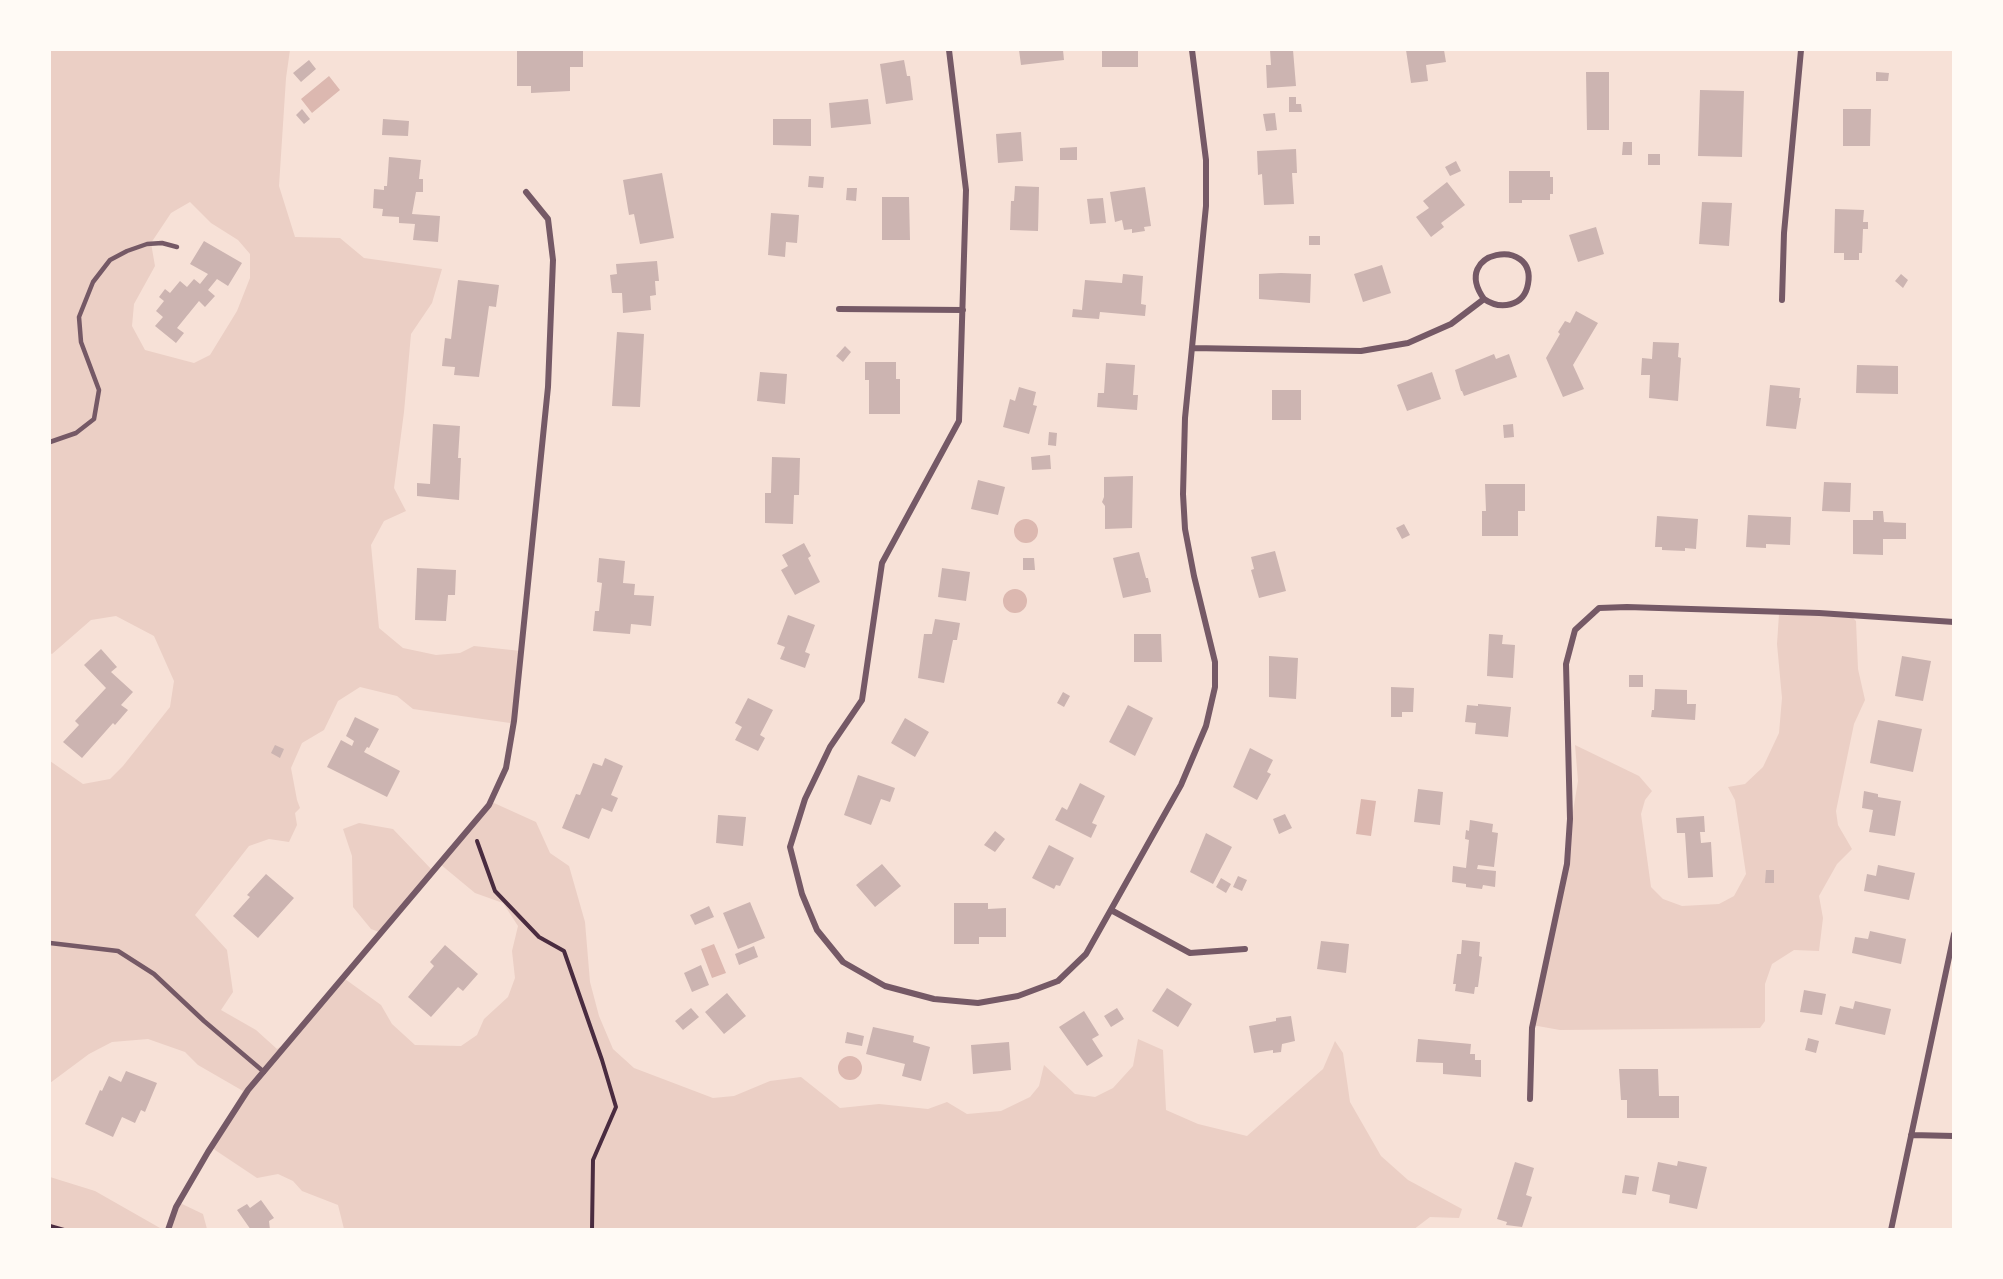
<!DOCTYPE html>
<style>
body{margin:0}
#map{position:relative;width:2003px;height:1279px;overflow:hidden;background:#f7e1d7;font-family:"DejaVu Sans",sans-serif}
canvas{display:block}
.frame{position:absolute;inset:0;border:51px solid #fffaf5;pointer-events:none}
</style>
<div id="map">
<canvas width="2003" height="1279"></canvas>
<div class="frame"></div>
</div>
<script>
const context = document.querySelector('canvas').getContext('2d');
context.lineJoin = 'round';
function paint(path, color) { context.fillStyle = color; context.fill(path, 'evenodd'); }
function strokePath(path, color, width, dash) { context.strokeStyle = color; context.lineWidth = width; context.lineCap = dash ? 'butt' : 'round'; context.setLineDash(dash || []); context.stroke(path); }
paint(new Path2D(`
 M50,50H290L286,78L279,186L295,237L340,238L364,258L442,269L432,303L411,334L404,412L394,488L406,511L384,521L371,545L379,628L403,648L436,655L460,653L474,646L521,651L515,718L510,723L413,709L397,696L360,687L338,701L324,730L302,743L291,768L297,800L300,808L295,813L297,825L289,842L269,839L249,846L195,915L227,950L233,992L221,1010L256,1030L277,1049L283,1045L345,979L381,1005L392,1024L415,1045L461,1046L477,1035L484,1019L508,997L515,978L512,951L518,926L503,903L475,893L440,864L488,803H494L536,822L550,853L569,866L585,922L590,982L599,1016L613,1049L634,1068L713,1098L734,1096L770,1081L801,1077L840,1108L879,1104L928,1109L947,1102L967,1114L1001,1111L1030,1097L1039,1086L1044,1065L1075,1094L1095,1097L1113,1088L1133,1066L1138,1039L1163,1050L1166,1110L1198,1124L1247,1136L1323,1069L1335,1041L1343,1053L1350,1102L1381,1156L1408,1180L1462,1209L1459,1218L1430,1217L1413,1230L344,1229L338,1205L302,1191L293,1181L278,1174L257,1178L215,1150L211,1145L243,1091L198,1065L185,1052L148,1039L112,1042L89,1054L50,1083V761L83,784L110,779L123,766L170,707L174,681L154,636L116,616L91,620L52,654L50,653ZM190,202L211,223L238,240L250,254V278L237,311L210,355L194,363L145,350L132,326L134,304L155,266L151,243L171,213Z
 M1779,614L1853,618L1856,621L1858,669L1865,700L1854,724L1836,811L1838,825L1852,849L1837,864L1819,896L1823,918L1819,951L1794,950L1772,964L1765,984V1021L1760,1028L1560,1030L1532,1025L1552,937L1578,781L1575,745L1639,776L1652,791L1645,800L1641,814L1651,887L1663,899L1682,906L1719,904L1734,896L1746,874L1735,800L1728,787L1745,784L1763,767L1779,733L1782,698L1777,644Z
 M359,823L393,829L432,870L379,932L371,929L353,907L352,856L343,829Z
 M50,1177L95,1191L160,1228L166,1229L180,1203L203,1214L207,1229H50Z`), '#ebcfc5');
paint(new Path2D(`
 M329,76L340,90L312,113L301,99Z
 M1014 531a12 12 0 1 1 24 0a12 12 0 1 1-24 0Z
 M1003 601a12 12 0 1 1 24 0a12 12 0 1 1-24 0Z
 M1361,799L1376,801L1371,836L1356,834Z
 M714,944L726,973L712,978L701,949Z
 M838 1068a12 12 0 1 1 24 0a12 12 0 1 1-24 0Z`), '#dcb8b0');
paint(new Path2D(`
 M517,50H583V67H570V91L531,93V86H517Z
 M1019,50H1063L1064,60L1021,65Z
 M1102,50H1138V67H1102Z
 M1270,50H1293L1296,86L1267,88L1266,65H1271Z
 M1406,50H1444L1446,62L1426,65L1428,81L1411,83Z
 M309,60L316,69L301,82L293,73Z
 M904,60L907,76H910L913,100L886,104L880,64Z
 M1586,72H1609V130H1587Z
 M1876,72L1889,73L1888,81H1876Z
 M1700,90L1744,91L1742,157L1698,156Z
 M1289,97H1296V104H1301L1302,112H1289Z
 M868,99L871,124L831,128L829,103Z
 M302,109L310,119L304,124L296,115Z
 M1843,109H1871L1870,146H1843Z
 M1275,113L1277,130L1266,131L1263,114Z
 M383,119L409,121L408,136L382,135Z
 M773,119H811V146L773,145Z
 M1021,132L1023,161L998,163L996,134Z
 M1623,142H1632V155H1622Z
 M1077,147V160H1060V148Z
 M1296,149L1297,173H1292L1294,204L1264,205L1262,174L1258,175L1257,151Z
 M1648,154H1660V165H1648Z
 M389,157L421,160L419,179H423V192H416L412,214L440,216L438,242L413,240L415,224L399,223V217L382,216L383,209L373,208L374,189L384,190V186H387Z
 M1456,161L1461,171L1450,176L1445,167Z
 M1509,171H1550V177H1553V194H1550V200H1522V203H1509Z
 M662,173L674,238L640,244L634,214L629,215L623,180Z
 M809,176L824,177L823,188L808,187Z
 M1447,182L1465,205L1441,223L1444,227L1431,237L1416,217L1429,208L1423,201Z
 M1015,186L1039,187L1038,231L1010,230L1011,201H1014Z
 M1145,187L1151,226L1144,227L1145,231L1132,233V229L1124,230L1122,220L1115,222L1110,192Z
 M847,188H857L856,201L846,200Z
 M882,197H909L910,240H882Z
 M1103,198L1106,223L1090,224L1087,199Z
 M1702,202L1732,203L1729,246L1699,244Z
 M1835,209L1864,210L1863,222H1868V229H1863L1862,253H1859V260H1844V253H1834Z
 M771,213L799,215L797,243L786,242L785,257L768,255Z
 M1596,227L1604,254L1578,262L1569,235Z
 M1309,236H1320V245H1309Z
 M204,241L242,263L228,286L217,279L208,290L215,296L205,307L199,301L177,328L184,333L176,343L155,326L163,317L156,311L164,301L159,297L165,289L170,293L180,281L187,287L194,279L200,284L208,274L190,264Z
 M657,261L659,281H655L656,295L650,296L651,310L623,313L622,293H612L610,275L617,274L616,264Z
 M1382,265L1391,293L1363,302L1354,274Z
 M1281,273L1311,274L1310,303L1259,299V274Z
 M1123,274L1143,276L1141,304L1146,305L1145,316L1100,312L1099,319L1072,317L1073,309L1082,310L1085,280L1122,283Z
 M1901,274L1908,280L1903,288L1895,281Z
 M458,280L499,285L496,307L489,306L479,377L454,375L455,367L442,366L445,338L451,339Z
 M1576,311L1598,323L1573,365L1584,389L1563,397L1546,358L1560,334L1558,332L1565,321L1570,323Z
 M617,332L644,334L640,407L612,406Z
 M1653,342L1679,343L1678,357L1681,358L1678,401L1649,398L1650,375H1641L1642,358L1652,359Z
 M845,346L851,352L843,362L836,356Z
 M1494,354L1496,359L1509,354L1517,377L1464,396L1462,391H1461L1455,370Z
 M865,362H896V379H900V414H869V380H865Z
 M1106,363L1135,365L1133,395H1138L1137,410L1097,407L1098,393H1104Z
 M1857,365L1898,366V394L1856,393Z
 M760,372L787,374L785,404L757,401Z
 M1432,372L1441,399L1407,411L1397,385Z
 M1770,385L1800,388L1799,398H1801L1796,429L1766,426Z
 M1019,387L1036,392L1033,405L1037,406L1029,434L1003,427L1010,399L1015,401Z
 M1272,390H1301V420H1272Z
 M433,424L460,426L458,458H461L459,500L417,496V483L430,484Z
 M1513,424L1514,437L1504,438L1503,425Z
 M1049,432L1057,433L1056,446L1048,445Z
 M1050,455L1051,469L1032,470L1031,457Z
 M772,457L800,458L799,495H794L793,524L765,523V493H771Z
 M1133,476L1132,528L1105,529V506L1102,502L1104,497V477Z
 M978,480L1005,487L998,515L971,509Z
 M1824,482L1851,483L1850,512L1822,511Z
 M1485,484H1525V511H1518V536H1482V511H1486Z
 M1873,511H1883L1884,522L1906,523V539H1883V555L1853,554V520H1873Z
 M1748,515L1791,517L1790,545L1766,544V548L1746,547Z
 M1657,516L1698,519L1696,549L1685,548V551L1662,550V547H1655Z
 M1404,524L1410,535L1402,539L1396,528Z
 M804,543L811,556L808,558L820,582L795,595L781,570L788,566L782,555Z
 M1275,551L1286,591L1259,598L1251,570L1254,569L1251,557Z
 M1139,552L1146,578H1148L1151,592L1123,598L1113,558Z
 M599,558L625,561L623,583L635,584L634,595L654,596L651,626L631,624L630,634L593,631L595,611H599L602,583L597,582Z
 M1023,558H1034L1035,570H1023Z
 M417,568L456,570L455,595H448L446,621L415,620Z
 M942,568L970,572L966,601L938,597Z
 M788,615L815,625L805,652L810,654L805,668L780,659L785,647L777,644Z
 M935,619L960,623L957,640H953L944,683L918,678L924,634H932Z
 M1134,634H1161L1162,662H1134Z
 M1489,634L1503,635L1502,644L1515,645L1513,678L1487,676Z
 M101,649L117,667L111,672L133,692L121,705L128,710L115,725L113,723L82,758L63,742L79,725L75,721L106,688L84,665Z
 M1269,656L1298,658L1296,699L1269,697Z
 M1902,656L1931,661L1923,701L1895,696Z
 M1629,675H1643V687H1629Z
 M1391,687L1414,688L1413,712H1402V717H1391Z
 M1655,689L1687,690V704H1696L1695,720L1651,717L1652,710H1654Z
 M1063,692L1070,696L1064,707L1057,703Z
 M748,698L773,710L760,735L765,738L758,751L735,740L742,727L735,723Z
 M1478,704L1511,707L1508,737L1475,734L1476,723L1465,722L1467,705L1478,706Z
 M1128,705L1153,718L1135,756L1109,742Z
 M355,717L379,729L369,748L367,747L364,752L400,771L387,797L327,767L341,740L352,746L354,741L346,736Z
 M905,718L929,732L915,757L891,743Z
 M1878,720L1922,729L1913,772L1870,763Z
 M275,745L284,749L280,758L271,753Z
 M1250,748L1273,760L1267,772L1271,774L1257,800L1233,787Z
 M605,758L623,766L611,795L618,798L612,812L602,808L589,839L562,828L576,794L580,795L593,763L602,766Z
 M858,775L895,788L890,802L881,799L871,825L844,815Z
 M1080,783L1105,796L1092,823L1097,825L1091,838L1055,820L1062,807L1067,810Z
 M1418,789L1443,792L1440,825L1414,822Z
 M1864,791L1878,794V797L1901,801L1895,836L1869,832L1873,810L1862,808Z
 M1285,814L1292,828L1279,834L1273,819Z
 M718,815L746,817L743,846L716,843Z
 M1704,816L1705,832H1700L1701,843L1711,842L1713,877L1688,878L1685,833H1677L1676,818Z
 M1470,820L1493,824L1492,832L1498,833L1494,867L1478,865L1477,869L1496,871L1495,887L1483,885L1482,889L1466,887V884L1452,882L1453,866L1466,868L1469,840L1465,839L1466,830L1469,831Z
 M995,831L1005,839L995,852L984,845Z
 M1206,833L1232,847L1213,884L1190,872Z
 M1049,845L1074,858L1060,886L1056,885L1054,889L1032,878Z
 M882,864L901,886L875,907L856,885Z
 M1878,865L1915,873L1909,900L1864,891L1867,874L1876,876Z
 M1766,870H1774V883H1765Z
 M266,874L294,898L258,938L233,916L250,897L247,895Z
 M1238,876L1247,880L1242,891L1233,887Z
 M1221,878L1231,884L1226,893L1216,887Z
 M750,902L765,938L738,949L723,913Z
 M954,903H988V909L1006,908V937H979V944H954Z
 M709,906L714,917L695,925L690,915Z
 M1870,931L1906,939L1901,964L1852,953L1855,937L1868,939Z
 M1462,940L1480,942L1479,956L1482,957L1478,987H1475L1474,994L1455,991L1456,984H1453L1457,954H1461Z
 M1321,941L1349,944L1346,973L1317,969Z
 M445,945L478,974L463,991L458,987L431,1017L408,997L434,966L430,962Z
 M754,946L758,957L739,965L735,954Z
 M701,965L709,985L692,992L684,973Z
 M1167,988L1192,1004L1178,1027L1152,1011Z
 M1804,990L1826,994L1822,1015L1800,1012Z
 M727,993L746,1016L724,1034L705,1012Z
 M1855,1001L1891,1009L1885,1035L1835,1024L1840,1006L1853,1009Z
 M691,1008L699,1017L683,1030L675,1021Z
 M1117,1008L1124,1019L1111,1027L1104,1016Z
 M1084,1011L1099,1035L1092,1039L1103,1056L1087,1066L1059,1027Z
 M1291,1016L1295,1041L1282,1044L1281,1052L1273,1053V1050L1254,1053L1249,1026L1276,1021V1018Z
 M873,1027L914,1036L913,1042L930,1047L921,1081L902,1076L905,1064L866,1054Z
 M847,1032L864,1036L862,1046L845,1043Z
 M1808,1038L1819,1041L1816,1053L1805,1050Z
 M1418,1039L1471,1044L1470,1054H1475V1060H1481V1077L1443,1074V1063L1416,1062Z
 M1009,1042L1011,1070L973,1074L971,1045Z
 M1619,1069H1658L1659,1096H1679V1118H1627V1100H1621Z
 M126,1071L157,1083L145,1112L141,1110L135,1123L122,1117L113,1137L85,1124L100,1090L102,1091L109,1076L121,1082Z
 M1678,1161L1707,1167L1697,1209L1669,1203L1670,1195L1652,1191L1658,1162L1677,1166Z
 M1515,1162L1534,1168L1526,1195L1532,1197L1522,1227L1506,1225L1507,1222L1497,1219Z
 M1625,1175L1639,1177L1636,1195L1622,1193Z
 M261,1200L274,1218L269,1221L270,1230H251L237,1210L247,1204L250,1208Z`), '#ccb4b1');
strokePath(new Path2D(`
 M477,841L495,891L539,937L564,951L602,1060L616,1107L593,1160L592,1230
 M50,1226L64,1230`), '#4a2c40', 4);
strokePath(new Path2D(`
 M50,442L76,433L94,419L99,390L81,342L79,317L93,282L110,260L127,251L147,244L162,243L177,247
 M50,943L118,951L154,974L204,1021L264,1072`), '#755966', 4.5);
strokePath(new Path2D(`
 M949,50L966,190L959,421L882,563L862,700L830,747L805,799L790,847L802,894L817,930L843,962L885,986L934,999L978,1003L1018,996L1058,981L1086,954L1181,785L1206,726L1215,687V662L1194,576L1185,529L1183,494L1185,418L1206,206V160L1192,50
 M1782,300L1784,233L1801,50
 M839,309L963,310
 M1192,348L1361,351L1408,343L1451,324L1484,299C1500,310 1524,307 1528,284C1537,236 1449,250 1484,299
 M1111,910L1190,953L1245,949
 M1530,1099L1532,1028L1567,864L1570,819L1566,664L1575,630L1599,608L1627,607L1819,613L1954,622
 M1911,1135L1954,1136
 M168,1230L176,1207L208,1152L248,1090L489,805L506,768L514,721L548,387L553,260L548,219L526,192
 M1891,1230L1954,934`), '#755966', 6);
</script>
